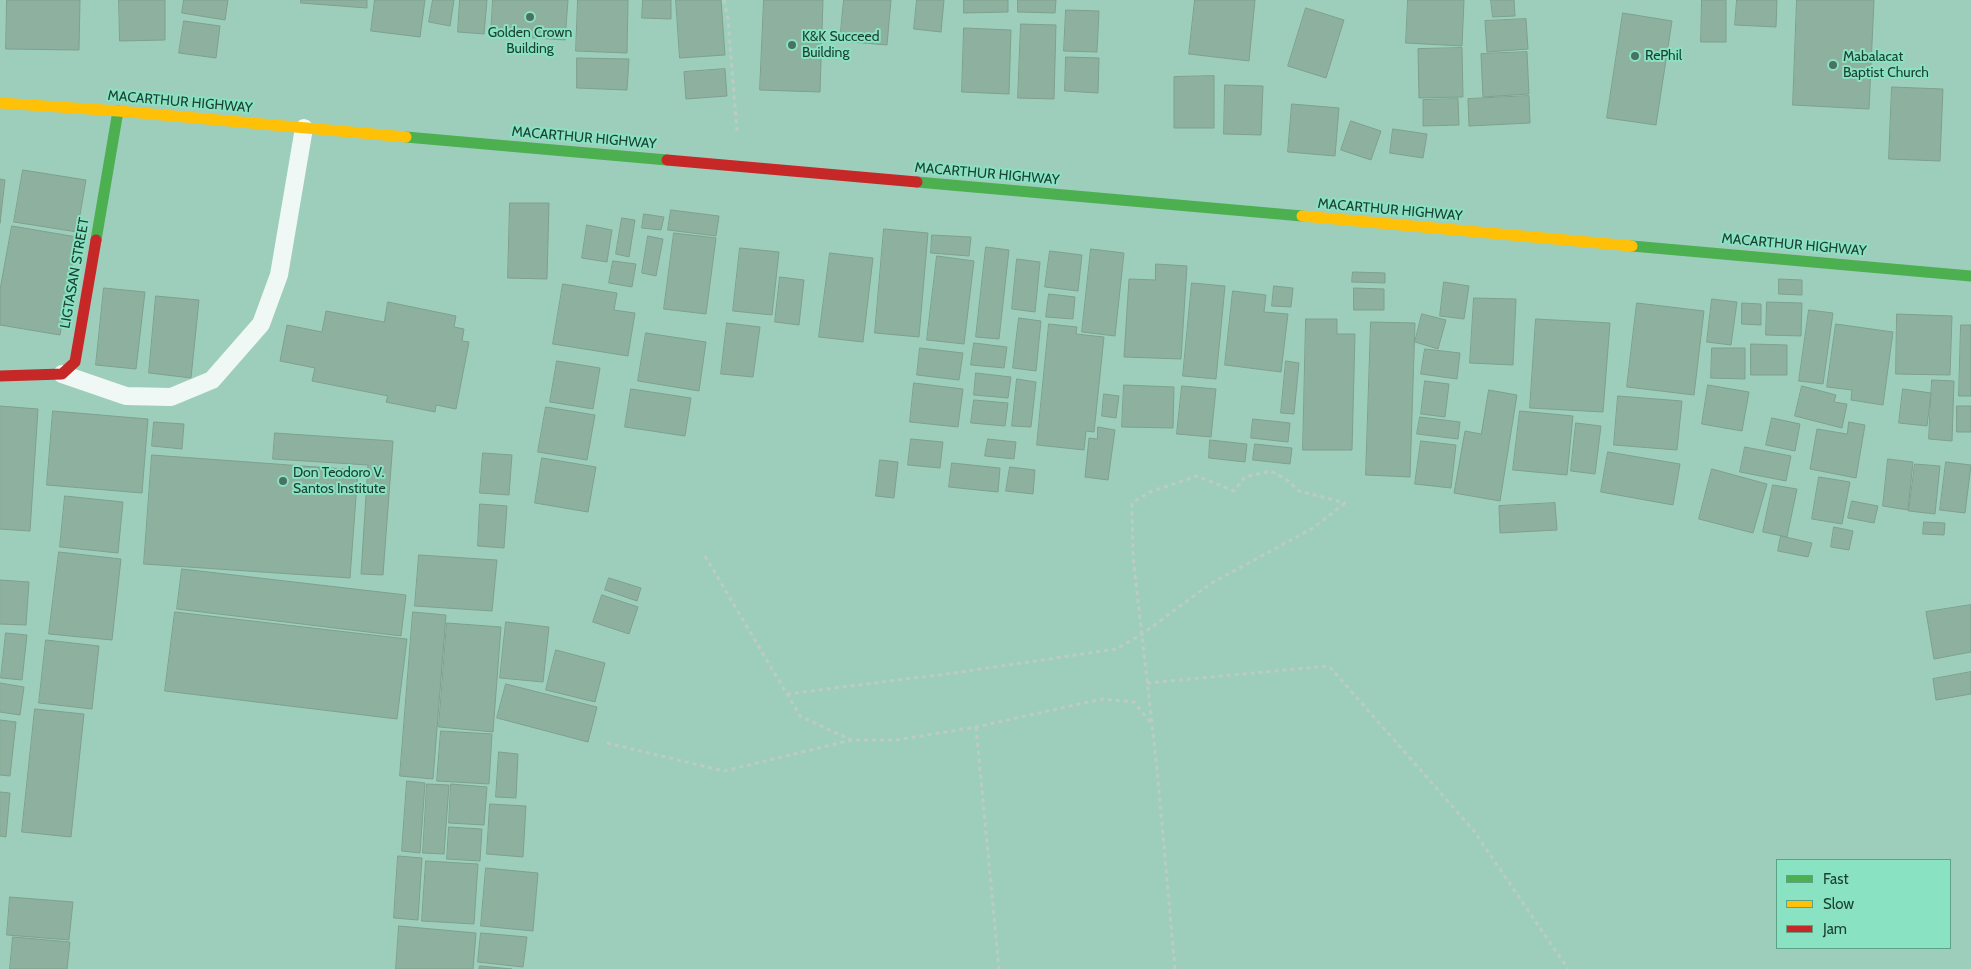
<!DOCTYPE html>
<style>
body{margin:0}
#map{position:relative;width:1971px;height:969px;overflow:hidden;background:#9dcebc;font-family:Cabin,sans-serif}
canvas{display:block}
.legend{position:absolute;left:1776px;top:859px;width:175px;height:90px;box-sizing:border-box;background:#89e2c2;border:1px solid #5da189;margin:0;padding:6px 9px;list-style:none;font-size:15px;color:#1b4034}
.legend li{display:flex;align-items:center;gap:10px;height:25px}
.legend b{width:25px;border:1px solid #5da189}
</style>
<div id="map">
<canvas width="1971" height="969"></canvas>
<ul class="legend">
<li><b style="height:6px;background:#4caf50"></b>Fast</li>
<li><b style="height:6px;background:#ffc107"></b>Slow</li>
<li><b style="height:6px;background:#c62828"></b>Jam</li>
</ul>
</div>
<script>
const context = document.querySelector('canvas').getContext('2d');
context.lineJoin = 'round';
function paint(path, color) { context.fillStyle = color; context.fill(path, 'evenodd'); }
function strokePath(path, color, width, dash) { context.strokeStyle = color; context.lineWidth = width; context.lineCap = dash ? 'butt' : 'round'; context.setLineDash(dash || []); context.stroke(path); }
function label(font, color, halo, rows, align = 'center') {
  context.font = font + ' Cabin,sans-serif'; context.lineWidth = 4; context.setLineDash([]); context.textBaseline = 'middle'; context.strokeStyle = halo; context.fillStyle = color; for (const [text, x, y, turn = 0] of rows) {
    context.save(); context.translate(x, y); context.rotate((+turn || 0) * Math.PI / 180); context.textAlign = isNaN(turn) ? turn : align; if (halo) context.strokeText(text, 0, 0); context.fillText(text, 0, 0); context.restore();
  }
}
const building = new Path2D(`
 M7,0H80L79,50L6,49Z
 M119,0H165V40L120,41Z
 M184,0H228L225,20L182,13Z
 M301,0H367V8L301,3Z
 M375,0H425L420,37L371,31Z
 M433,0H454L450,26L429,22Z
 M460,0H487L484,34L458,32Z
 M493,0H568L565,40L491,35Z
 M578,0H628L627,53L576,51Z
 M643,0H671V19L642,18Z
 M676,0H721L725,55L680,58Z
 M764,0H823L820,92L760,90Z
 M844,0H891L887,45L840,41Z
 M917,0H944L941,32L914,29Z
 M964,0H1008V12L964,13Z
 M1018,0H1056L1055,13L1018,12Z
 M1195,0H1255L1249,61L1189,54Z
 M1408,0H1464L1462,46L1406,43Z
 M1491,0H1514L1515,16L1493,17Z
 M1702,0H1726V42H1701Z
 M1737,0H1777L1776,27L1735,25Z
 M1797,0H1874L1869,109L1793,105Z
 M1306,8L1344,20L1326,78L1288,66Z
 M1066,10L1099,11L1097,52L1064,51Z
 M1623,13L1672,21L1656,125L1607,118Z
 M1526,19L1528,49L1487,52L1485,21Z
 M184,21L220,26L216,58L179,53Z
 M1021,24L1056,25L1054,99L1018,98Z
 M964,28L1011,30L1009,94L962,92Z
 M1462,48L1463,97L1419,98L1418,49Z
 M1527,52L1529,94L1483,97L1481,54Z
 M1066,57L1099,58L1098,93L1065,91Z
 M577,58L629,59L627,90L577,88Z
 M725,69L727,96L686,99L684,72Z
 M1214,76V128H1174V77Z
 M1225,85L1263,86L1261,135L1224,134Z
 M1892,87L1943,89L1940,161L1889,159Z
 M1529,96L1530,123L1469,126L1468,99Z
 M1458,99L1459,125L1423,126V100Z
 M1292,104L1339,108L1335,156L1288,152Z
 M1351,121L1381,131L1371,160L1341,150Z
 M1393,129L1427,134L1423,158L1390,153Z
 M23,170L86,180L77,232L14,222Z
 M0,179L5,180L0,223Z
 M510,203H549L547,279L508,278Z
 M671,210L719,216L716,236L668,230Z
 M644,214L664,217L661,230L642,228Z
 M622,218L635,220L629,257L616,254Z
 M587,225L612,230L607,262L582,258Z
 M12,226L77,237L60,335L0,325V290Z
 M884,229L928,233L919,337L875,333Z
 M674,233L716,238L706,314L664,309Z
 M932,235L971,237L969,256L931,253Z
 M648,236L663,239L656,276L642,273Z
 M986,247L1009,250L999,339L976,337Z
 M740,248L779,252L772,315L733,311Z
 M1091,249L1124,253L1115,336L1082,332Z
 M1050,251L1082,255L1078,291L1045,287Z
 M830,253L873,258L863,342L819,337Z
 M937,256L974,261L964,344L927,340Z
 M1017,259L1040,262L1035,312L1012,309Z
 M613,261L636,264L632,287L609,283Z
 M1156,264L1187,266L1181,359L1124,357L1129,279L1155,280Z
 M1353,272L1385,273V283L1352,282Z
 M780,277L804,280L799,325L775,322Z
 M1779,279L1802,280V295L1779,294Z
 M1444,282L1469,286L1464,319L1440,316Z
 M1192,283L1225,286L1216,379L1183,376Z
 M563,284L617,293L614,310L635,313L628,356L553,344Z
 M1274,286L1293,288L1291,307L1272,306Z
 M104,288L145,292L136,369L96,365Z
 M1354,288L1384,289V310H1354Z
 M1233,291L1266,295L1264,312L1288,314L1281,372L1225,365Z
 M1049,294L1075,297L1073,319L1046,317Z
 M156,296L199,300L191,378L149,373Z
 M1474,298L1516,299L1513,365L1470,363Z
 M1712,299L1737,302L1731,345L1707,342Z
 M388,302L456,316L454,327L464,329L462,341L469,342L456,409L436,405L435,412L386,402L388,396L312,381L315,368L280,361L287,325L322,332L326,311L384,322Z
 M1767,302L1802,303L1801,336L1766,335Z
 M1637,303L1704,311L1694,395L1627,387Z
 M1742,303L1761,304V325L1742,324Z
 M1809,310L1833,313L1823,384L1799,381Z
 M1422,314L1446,320L1438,349L1415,342Z
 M1897,314L1952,316L1950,375L1896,374Z
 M1019,318L1041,321L1036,371L1013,368Z
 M1306,319H1337V334H1355L1352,450H1303Z
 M1536,319L1610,323L1603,412L1530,408Z
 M1371,322L1415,323L1410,477L1366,475Z
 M727,323L760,327L753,377L721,374Z
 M1049,324L1077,327L1076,334L1104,337L1094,432L1086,431L1084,450L1037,445Z
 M1836,324L1893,332L1883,405L1851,400L1852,390L1827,387Z
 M1961,325H1971V396H1959Z
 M646,333L706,342L699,391L638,381Z
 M974,343L1007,347L1004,368L971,365Z
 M1751,344L1787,345V375H1751Z
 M920,348L963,353L959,380L917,375Z
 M1712,348H1745V379L1711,378Z
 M1425,349L1460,353L1457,379L1421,374Z
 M557,361L600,368L593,409L550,402Z
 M1286,361L1299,363L1294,414L1281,413Z
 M976,373L1011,377L1008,398L974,395Z
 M1017,379L1036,382L1031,427L1012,426Z
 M1932,380L1954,381L1952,441L1929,439Z
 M1425,381L1449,384L1445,417L1421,414Z
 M914,383L963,389L958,427L910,422Z
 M1124,385L1174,387L1173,428L1122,427Z
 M1708,385L1749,392L1742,431L1702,424Z
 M1182,386L1216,389L1211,437L1177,434Z
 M1802,386L1836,395L1834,402L1847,404L1842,428L1795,416Z
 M631,389L691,398L685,436L625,427Z
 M1903,389L1931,393L1927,426L1899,423Z
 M1489,390L1517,395L1500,501L1454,493L1465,431L1481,434Z
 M1104,394L1119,396L1116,418L1102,416Z
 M1618,396L1682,401L1677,450L1614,445Z
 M974,400L1008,403L1005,426L971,423Z
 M0,406L38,409L30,531L0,529Z
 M1957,406H1971V432H1957Z
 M546,407L595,415L587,460L538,452Z
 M53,411L148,419L142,493L47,485Z
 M1520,411L1573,416L1567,475L1513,470Z
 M1420,417L1460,422L1458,439L1417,434Z
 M1772,418L1800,424L1795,451L1766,445Z
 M1253,419L1290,423L1288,442L1251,438Z
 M154,422L184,424L182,449L152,446Z
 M1849,422L1865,425L1856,478L1810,469L1817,429L1847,434Z
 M1576,423L1601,426L1595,474L1571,471Z
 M1098,427L1115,430L1108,480L1085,477L1089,438L1097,439Z
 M275,433L393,441L383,575L361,574L368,465L273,459Z
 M911,439L943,442L940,468L908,465Z
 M988,439L1016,442L1014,459L985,456Z
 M1210,440L1247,444L1245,462L1209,458Z
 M1421,441L1456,445L1451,488L1415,484Z
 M1255,444L1292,448L1290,464L1253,460Z
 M1745,447L1791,456L1786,481L1740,472Z
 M1608,452L1680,464L1673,505L1601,492Z
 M483,453L512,455L509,495L480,493Z
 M152,455L358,470L350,578L144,564Z
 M542,458L596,467L588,512L535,503Z
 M1888,459L1913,462L1908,510L1883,506Z
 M880,460L898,462L894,498L876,496Z
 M1946,462L1971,465L1965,513L1940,510Z
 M952,463L1000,468L998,492L949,487Z
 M1915,464L1940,466L1935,514L1909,511Z
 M1010,467L1035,470L1033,494L1006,491Z
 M1712,469L1767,484L1753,533L1699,519Z
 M1819,477L1850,482L1842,524L1812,519Z
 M1773,485L1797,489L1787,537L1763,532Z
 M65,496L123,502L118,553L60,547Z
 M1852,501L1878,506L1874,523L1848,518Z
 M1555,503L1557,530L1500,533L1499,506Z
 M480,504L507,506L504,548L478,546Z
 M1924,522L1945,523L1944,535L1923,534Z
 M1834,527L1853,531L1849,550L1831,547Z
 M1781,536L1812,543L1808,557L1778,551Z
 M59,552L121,559L112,640L49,634Z
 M419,555L497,560L492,611L415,606Z
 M182,569L406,595L401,636L177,609Z
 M609,578L641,588L637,601L605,590Z
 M0,580L29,582L26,625L0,624Z
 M602,595L638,607L629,634L593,622Z
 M1971,605V652L1934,659L1926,612Z
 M175,612L407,639L397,719L165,691Z
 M413,612L446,615L433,779L400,776Z
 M506,622L549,627L543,682L500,678Z
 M447,623L501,627L493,732L439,727Z
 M6,633L27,635L22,680L1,678Z
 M46,640L99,646L92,709L39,703Z
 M556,650L605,663L595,702L546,690Z
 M1971,672V694L1936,700L1933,679Z
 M0,683L24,687L20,715L0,712Z
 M506,684L597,707L588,742L497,718Z
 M35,709L84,714L71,837L22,832Z
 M0,720L16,722L10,776L0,775Z
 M441,731L492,734L489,784L437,781Z
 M499,752L518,754L516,798L496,797Z
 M407,781L425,783L420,853L402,851Z
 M427,784L449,785L444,854L423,853Z
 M451,784L487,787L484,825L449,823Z
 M0,792L10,793L6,837L0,836Z
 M490,804L526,806L523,857L487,854Z
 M449,827L482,829L480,861L447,859Z
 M398,856L422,858L418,920L394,918Z
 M426,861L478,864L474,924L422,921Z
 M486,868L538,873L533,931L481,926Z
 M10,897L73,902L69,940L7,935Z
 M399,926L476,933L473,969H396Z
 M481,933L527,937L523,967L478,962Z
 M13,937L70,942L67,969H10Z
 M480,966L512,969H479Z`);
paint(building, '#8eb09e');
strokePath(building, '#7ea08e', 1);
strokePath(new Path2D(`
 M724,0L728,19L737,131
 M705,556L800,716L851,740
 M1147,683L1329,666L1474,831L1568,969
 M787,694L954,673L1116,649L1141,635L1210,584L1313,528L1345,503
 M976,727L999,969
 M607,743L724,771L852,740H896L976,727L1102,699L1134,702L1151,723
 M1175,969L1157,769L1133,556L1132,503L1150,492L1197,476L1234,491L1245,477L1270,471L1286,479L1299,491L1346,503`), '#bccbc5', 3, [4, 4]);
strokePath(new Path2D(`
 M62,374L126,396L171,397L212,380L261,324L279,275L304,128`), '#f0f8f5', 18);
strokePath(new Path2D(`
 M406,137L667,160
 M917,182L1302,216
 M96,240L118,111
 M1632,246L1971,276`), '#4caf50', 11);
strokePath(new Path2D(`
 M0,103L118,111L406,137
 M1302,216L1632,246`), '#ffc107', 11);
strokePath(new Path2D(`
 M667,160L917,182
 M0,376L62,374L75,362L96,240`), '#c62828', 11);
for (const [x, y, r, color] of [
 [530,17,5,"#487264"],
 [792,45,5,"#487264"],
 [1635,56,5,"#487264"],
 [1833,65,5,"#487264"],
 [283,481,5,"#487264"]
]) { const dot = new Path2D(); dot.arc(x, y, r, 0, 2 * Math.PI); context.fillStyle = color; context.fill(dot); strokePath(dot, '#89e2c2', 2); }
label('14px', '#1b4034', '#89e2c2', [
 ["Golden Crown",530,33,"center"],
 ["Building",530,49,"center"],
 ["K&K Succeed",802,37],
 ["Building",802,53],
 ["RePhil",1645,56],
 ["Mabalacat",1843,57],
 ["Baptist Church",1843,73],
 ["Don Teodoro V.",293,473],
 ["Santos Institute",293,489]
], 'left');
label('14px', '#1b4034', '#89e2c2', [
 ["MACARTHUR HIGHWAY",180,102,5],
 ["MACARTHUR HIGHWAY",584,138,5],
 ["MACARTHUR HIGHWAY",987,174,5],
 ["MACARTHUR HIGHWAY",1390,210,5],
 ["MACARTHUR HIGHWAY",1794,245,5],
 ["LIGTASAN STREET",75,273,-80]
]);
</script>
